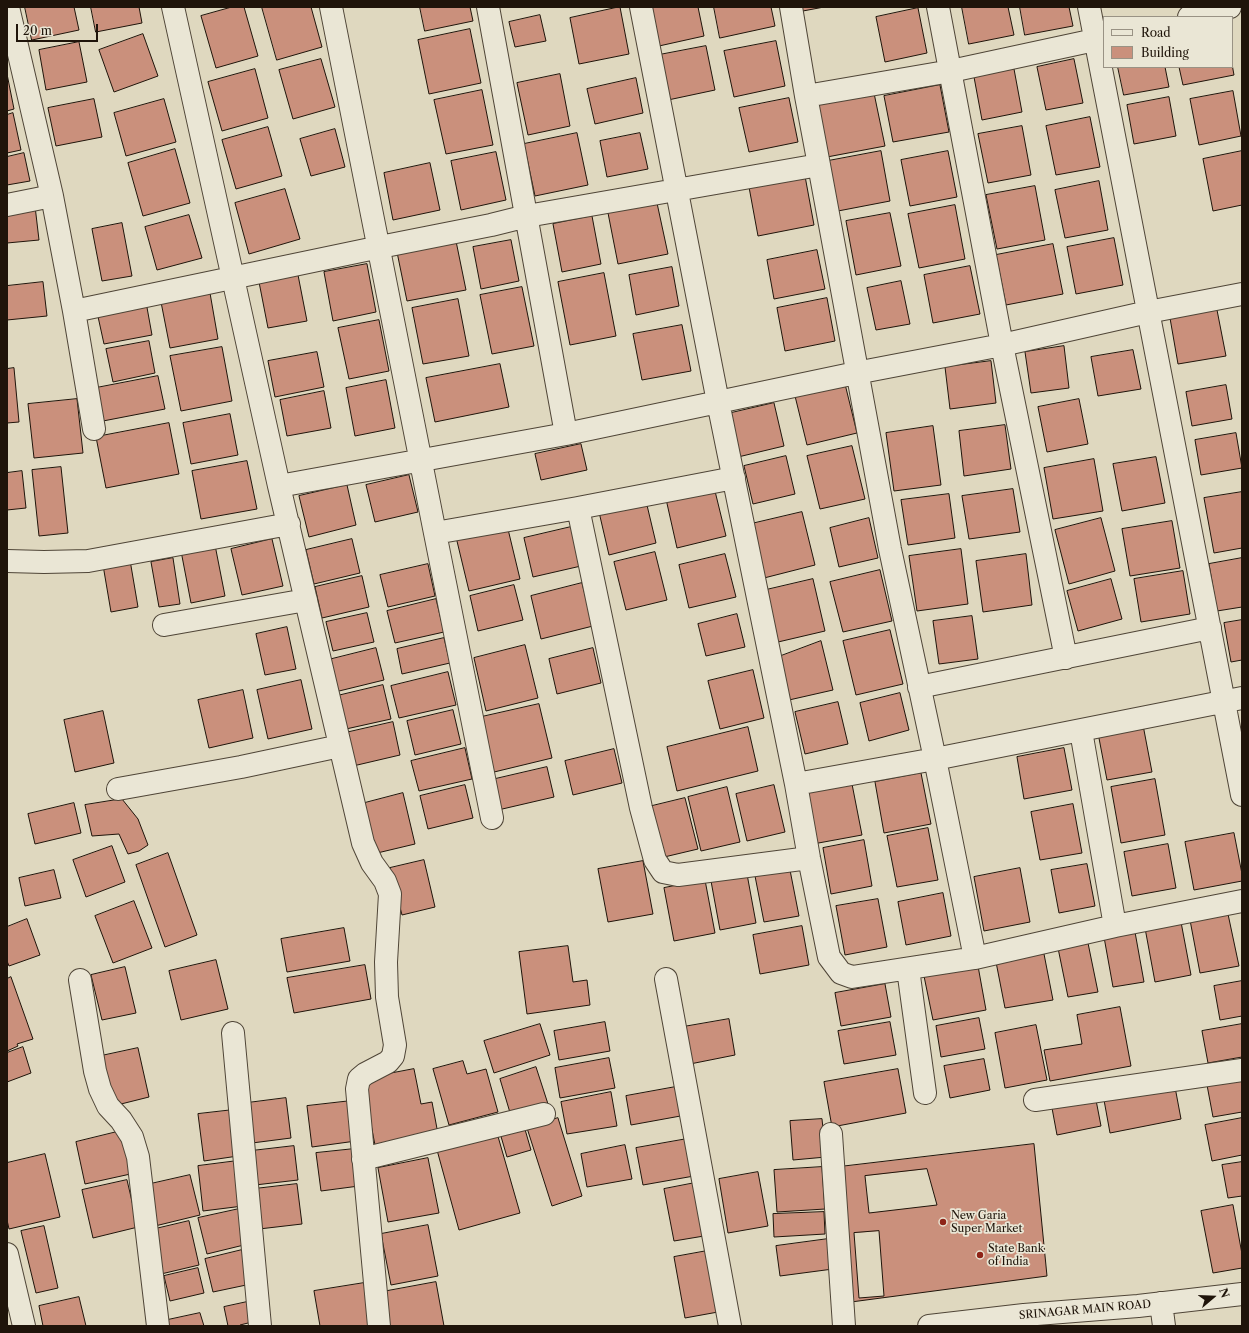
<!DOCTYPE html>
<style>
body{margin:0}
#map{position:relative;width:1249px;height:1333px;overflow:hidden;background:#dfd8bf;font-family:"Libre Caslon Text",serif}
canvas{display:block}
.frame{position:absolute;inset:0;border:8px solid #1f140a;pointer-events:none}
.legend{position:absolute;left:1103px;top:16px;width:130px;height:52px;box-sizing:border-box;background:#eae6d5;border:1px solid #999284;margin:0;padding:5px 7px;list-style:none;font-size:12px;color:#1f140a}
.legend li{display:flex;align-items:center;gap:8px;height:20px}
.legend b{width:20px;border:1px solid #999284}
.north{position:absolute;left:1193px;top:1277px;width:40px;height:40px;-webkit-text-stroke:3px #eae6d5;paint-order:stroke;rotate:71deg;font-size:11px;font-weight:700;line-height:16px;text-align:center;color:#1f140a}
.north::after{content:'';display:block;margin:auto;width:14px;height:18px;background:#1f140a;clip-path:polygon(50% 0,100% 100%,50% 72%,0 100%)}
.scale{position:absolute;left:16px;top:24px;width:82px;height:18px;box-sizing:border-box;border:2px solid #1f140a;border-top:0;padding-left:5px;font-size:12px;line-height:14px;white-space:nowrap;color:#1f140a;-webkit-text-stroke:3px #eae6d5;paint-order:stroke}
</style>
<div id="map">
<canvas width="1249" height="1333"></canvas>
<div class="frame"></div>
<ul class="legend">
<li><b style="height:5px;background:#eae6d5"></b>Road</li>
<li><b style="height:11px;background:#ca907c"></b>Building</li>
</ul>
<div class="north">N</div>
<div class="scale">20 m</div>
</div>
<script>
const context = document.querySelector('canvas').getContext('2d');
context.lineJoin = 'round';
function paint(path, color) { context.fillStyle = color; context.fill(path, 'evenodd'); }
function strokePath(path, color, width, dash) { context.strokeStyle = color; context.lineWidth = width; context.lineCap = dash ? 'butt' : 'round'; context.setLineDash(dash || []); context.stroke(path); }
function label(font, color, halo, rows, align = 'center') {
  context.font = font + ' "Libre Caslon Text",serif'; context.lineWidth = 3.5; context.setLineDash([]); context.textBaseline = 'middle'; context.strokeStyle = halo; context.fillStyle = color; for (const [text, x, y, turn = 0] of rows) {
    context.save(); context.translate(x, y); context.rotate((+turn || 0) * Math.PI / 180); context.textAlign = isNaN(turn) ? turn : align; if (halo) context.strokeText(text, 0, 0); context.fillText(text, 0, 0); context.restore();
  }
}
const building = new Path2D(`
 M25,7H74L79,30L32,40Z
 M91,7H139L142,23L96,32Z
 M232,7H244L258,56L216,68L201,16Z
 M262,7H311L322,47L277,60Z
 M420,7H470L473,21L425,31Z
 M620,7L629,54L579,64L570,18Z
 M651,7H698L704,36L659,46Z
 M714,7H771L775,26L720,38Z
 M802,7H824L803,11Z
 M962,7H1008L1014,35L969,44Z
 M1020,7H1069L1073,26L1025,35Z
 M918,8L927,53L885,62L876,17Z
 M540,15L546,41L515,47L509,22Z
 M470,29L481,83L429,94L418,40Z
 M143,34L158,76L114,92L99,50Z
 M776,41L785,86L734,97L724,51Z
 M79,42L87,82L46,90L39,50Z
 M706,46L715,90L668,100L659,55Z
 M321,59L335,107L293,119L279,70Z
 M1074,59L1083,103L1046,110L1037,67Z
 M1232,64L1234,75L1183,85L1179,67H1232Z
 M1118,67H1165L1169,87L1124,95Z
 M255,69L268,118L222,131L208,82Z
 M1014,69L1022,112L982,120L974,77Z
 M7,74L14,109L7,111Z
 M560,74L570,126L528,135L517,83Z
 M636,78L643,113L595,124L587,89Z
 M940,85L949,132L893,142L884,96Z
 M482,90L493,145L446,154L434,100Z
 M1233,91L1241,136L1199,145L1190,99Z
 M874,93L885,146L827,157L817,104Z
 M1169,97L1176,136L1134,144L1127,105Z
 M789,98L798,142L749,152L739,108Z
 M94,99L102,137L56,146L48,108Z
 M164,99L176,142L126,156L114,113Z
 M13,113L21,150L7,153V115Z
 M1090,117L1100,167L1056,175L1046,126Z
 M1022,126L1031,175L988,183L978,134Z
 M268,127L282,176L236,189L222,140Z
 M335,129L345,167L311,176L300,139Z
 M577,133L588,185L535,196L524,144Z
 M640,133L648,169L607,177L600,141Z
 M175,149L190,203L143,216L128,163Z
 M881,151L890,201L838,211L828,161Z
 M948,151L957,197L910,206L901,160Z
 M1242,151V205L1213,211L1203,159Z
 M496,152L506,200L461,210L451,161Z
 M24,153L30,181L7,185V157Z
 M430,163L440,210L393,220L384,173Z
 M805,176L814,225L758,236L749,187Z
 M1099,181L1108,230L1065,238L1055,190Z
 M1035,186L1045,240L997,249L986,195Z
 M285,189L300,239L249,254L235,203Z
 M657,203L668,254L618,264L608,213Z
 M955,205L965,259L919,268L908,214Z
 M35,206L39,240L7,243V209Z
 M890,213L901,266L856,275L846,221Z
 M189,215L202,258L157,270L145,227Z
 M592,216L601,264L562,272L553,224Z
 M122,223L132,276L102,281L92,229Z
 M1114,238L1123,285L1076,294L1067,247Z
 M511,240L519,281L481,289L473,247Z
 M456,241L466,290L407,301L397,252Z
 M1053,244L1063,294L1006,305L996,255Z
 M817,250L825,289L774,299L767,260Z
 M367,264L376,312L333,321L324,272Z
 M970,266L980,314L933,323L924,275Z
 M672,267L679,306L636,315L629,275Z
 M604,273L616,336L570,345L558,282Z
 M298,275L307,321L268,328L259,282Z
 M901,281L910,324L876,330L867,288Z
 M43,282L47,316L7,320V286Z
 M522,287L534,346L492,354L480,295Z
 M210,293L218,339L170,348L161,302Z
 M827,298L835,341L785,351L777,308Z
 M458,299L469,356L423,364L412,308Z
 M146,302L152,335L104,344L97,312Z
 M1217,310L1226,356L1178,364L1170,318Z
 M379,320L389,371L349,379L338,328Z
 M682,325L691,371L642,380L633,334Z
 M149,341L155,373L113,382L106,349Z
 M1064,346L1069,388L1031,393L1025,352Z
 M222,347L232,401L181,411L170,356Z
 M1133,350L1141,389L1098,396L1091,357Z
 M317,352L324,387L275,397L268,361Z
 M991,361L996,403L950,409L945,367Z
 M500,364L509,407L435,422L426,378Z
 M14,368L19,422L7,423V369Z
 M158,376L165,409L103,421L96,388Z
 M386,380L395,428L355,436L346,388Z
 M845,384L857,433L807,445L795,396Z
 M1226,385L1232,419L1192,426L1186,392Z
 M324,391L331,428L287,436L280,400Z
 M77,399L83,453L34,458L28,404Z
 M1079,399L1088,444L1047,452L1038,407Z
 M774,403L784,446L738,457L727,414Z
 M230,414L238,455L191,464L183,423Z
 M169,423L179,474L106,488L96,437Z
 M1005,425L1011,469L964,476L959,431Z
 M933,426L941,485L894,491L886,433Z
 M1236,433L1242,468L1201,475L1195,440Z
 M581,444L587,470L541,480L535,454Z
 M852,446L865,499L820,509L807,456Z
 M786,456L795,494L753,504L744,466Z
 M1156,457L1165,503L1122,511L1113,464Z
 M1094,459L1103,511L1053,519L1044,468Z
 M247,461L257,509L201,519L192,471Z
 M61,467L68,533L39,536L32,470Z
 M22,471L26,508L7,510V473Z
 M409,475L418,512L375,522L366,485Z
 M347,485L356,525L309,537L299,496Z
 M714,487L726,536L677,548L666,499Z
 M1013,489L1020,532L969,539L962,496Z
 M1242,492V548L1214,553L1204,498Z
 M949,494L955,538L908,545L901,500Z
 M646,501L656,543L609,555L599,512Z
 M802,512L815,565L764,578L751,524Z
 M869,518L878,558L839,567L830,528Z
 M1101,518L1115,571L1069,584L1055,530Z
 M1172,521L1180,568L1130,576L1122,529Z
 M507,525L520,579L469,591L456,537Z
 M571,527L581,566L533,577L524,538Z
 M272,539L283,586L242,595L231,549Z
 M352,539L360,573L314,584L306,550Z
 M215,545L225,596L191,603L181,551Z
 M961,549L968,604L917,611L909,556Z
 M655,552L667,600L626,610L614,562Z
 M725,554L736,597L689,608L679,565Z
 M1026,554L1032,605L983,612L976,561Z
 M173,558L180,604L159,607L151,562Z
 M1242,558V607L1217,611L1209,564Z
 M130,560L138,607L111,612L103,565Z
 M428,564L435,596L388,607L380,575Z
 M880,570L892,621L843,632L830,582Z
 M1183,571L1190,614L1141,622L1134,579Z
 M362,576L369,607L322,618L315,587Z
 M813,579L825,631L778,642L766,590Z
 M1111,579L1122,619L1078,631L1067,591Z
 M582,583L593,626L541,639L531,596Z
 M514,585L523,620L478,631L470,596Z
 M436,599L444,632L395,643L387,611Z
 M367,613L374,642L333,651L326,622Z
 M737,614L745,647L706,656L698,624Z
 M972,616L978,659L939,664L933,621Z
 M1242,620V660L1231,662L1224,623Z
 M287,627L296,669L265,675L256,634Z
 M890,630L903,684L856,695L843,641Z
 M444,638L450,663L402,674L397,649Z
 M821,641L833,690L789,700L781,656Z
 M525,645L538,698L486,711L474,658Z
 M376,648L384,680L335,692L328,660Z
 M593,648L601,683L557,694L549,659Z
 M753,670L764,718L720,729L708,681Z
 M448,672L456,705L399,718L391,686Z
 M301,680L312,729L268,739L257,690Z
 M383,685L391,719L346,729L337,696Z
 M243,690L253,738L209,748L198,700Z
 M900,693L909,730L869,741L860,703Z
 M838,702L848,744L805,754L795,712Z
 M539,704L552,758L490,773L477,718Z
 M453,710L461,744L415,755L407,721Z
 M103,711L114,763L75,772L64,720Z
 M393,722L400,755L353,766L345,733Z
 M1143,725L1152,772L1107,780L1098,733Z
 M748,727L758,771L677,791L667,747Z
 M465,748L472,779L419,791L411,761Z
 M1064,748L1072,790L1024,799L1017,757Z
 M614,749L622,783L573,795L565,761Z
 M547,767L554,797L498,810L491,780Z
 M921,773L931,824L884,833L875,782Z
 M1155,779L1165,835L1121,843L1111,787Z
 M852,784L862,835L813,844L803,793Z
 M465,785L473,818L428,829L420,796Z
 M774,785L785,832L747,841L736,794Z
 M727,787L740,842L701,851L688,797Z
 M403,793L415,844L373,854L361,804Z
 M685,798L698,849L660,858L648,807Z
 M122,799L138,819L148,845L139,851L128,854L119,834L92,836L85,805Z
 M74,803L81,833L35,844L28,814Z
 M1073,804L1082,853L1040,860L1031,812Z
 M928,828L938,880L897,887L887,836Z
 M1234,833L1242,874V881L1194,890L1185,842Z
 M864,840L872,886L831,894L823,848Z
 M1168,844L1176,888L1132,896L1124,852Z
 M112,846L125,882L86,897L73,860Z
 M168,853L197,935L165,947L136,865Z
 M424,860L435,907L402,915L390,868Z
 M643,861L653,914L608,922L598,869Z
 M1087,864L1095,906L1059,913L1051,870Z
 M1020,868L1030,922L984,931L974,877Z
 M54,870L61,898L25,906L19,878Z
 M790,870L799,916L764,922L755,876Z
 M747,874L756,923L720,930L711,881Z
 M705,880L715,933L674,941L664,888Z
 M943,893L951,936L906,945L898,902Z
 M878,899L887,947L845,955L836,906Z
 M134,901L152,948L113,963L95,916Z
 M1228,914L1239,966L1200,973L1190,920Z
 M27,919L40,955L9,966L7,961V927Z
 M1181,922L1191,975L1155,982L1145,928Z
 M802,926L809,965L760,974L753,935Z
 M344,928L350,961L287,972L281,939Z
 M1135,932L1144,982L1113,987L1104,937Z
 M1088,943L1098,992L1068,997L1058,948Z
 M568,946L573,982L587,980L590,1005L527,1014L519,952Z
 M1044,954L1053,1000L1005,1008L996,962Z
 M216,960L228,1009L181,1020L169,971Z
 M365,965L371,999L294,1013L287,978Z
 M978,966L986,1010L933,1020L924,976Z
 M125,967L136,1013L102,1020L91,975Z
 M11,977L33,1039L17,1044L18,1046L7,1051V979Z
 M1242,981V1016L1220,1020L1214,986Z
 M885,984L891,1017L841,1026L835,993Z
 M1120,1007L1131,1066L1050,1081L1044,1050L1082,1044L1077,1015Z
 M979,1018L985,1049L941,1057L936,1026Z
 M729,1019L735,1055L690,1064L683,1027Z
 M605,1022L610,1051L559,1060L554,1031Z
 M890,1022L896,1055L844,1064L838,1031Z
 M540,1024L550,1055L494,1073L484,1041Z
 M1242,1024V1057L1208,1063L1202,1031Z
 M1036,1025L1047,1080L1005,1088L995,1033Z
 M23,1047L31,1073L7,1082V1053Z
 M138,1048L149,1097L113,1106L101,1056Z
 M609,1058L615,1088L560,1098L555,1068Z
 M984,1059L990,1090L950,1098L944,1066Z
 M463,1061L467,1074L486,1069L498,1112L449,1125L433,1069Z
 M536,1067L548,1104L511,1116L500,1079Z
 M414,1069L421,1104L432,1102L438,1134L375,1145L362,1079Z
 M898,1069L906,1113L832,1127L824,1082Z
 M1242,1078V1112L1213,1117L1207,1085Z
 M681,1086L686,1115L631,1125L626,1096Z
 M1175,1087L1181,1119L1110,1133L1104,1100Z
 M611,1092L617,1126L567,1134L561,1102Z
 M286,1098L291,1138L252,1143L247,1103Z
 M1096,1100L1101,1126L1057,1135L1052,1108Z
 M351,1101L356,1141L312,1147L307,1106Z
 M233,1110L238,1156L204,1161L198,1114Z
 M558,1118L582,1196L552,1206L527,1128Z
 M1242,1118V1155L1212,1161L1205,1125Z
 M822,1119L826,1157L793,1160L790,1121Z
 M524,1126L531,1150L507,1157L500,1133Z
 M125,1130L135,1173L85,1184L76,1142Z
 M497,1133L520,1213L459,1230L437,1150Z
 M687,1139L694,1176L643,1185L636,1148Z
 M1034,1144L1047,1276L851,1302L839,1167Z
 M625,1145L632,1179L587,1187L581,1154Z
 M294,1146L298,1180L255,1185L251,1151Z
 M354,1149L359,1186L321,1191L316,1153Z
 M45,1154L60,1217L9,1229L7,1220V1163Z
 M428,1158L439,1213L388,1222L378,1168Z
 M237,1161L243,1206L203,1211L198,1166Z
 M1242,1162V1196L1228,1198L1222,1165Z
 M822,1167L825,1209L777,1212L774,1170Z
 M927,1169L937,1205L869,1213L865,1176Z
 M758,1172L768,1226L728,1233L719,1179Z
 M190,1175L200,1215L155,1226L146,1185Z
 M127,1180L138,1227L93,1238L82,1190Z
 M700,1182L710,1235L674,1241L664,1189Z
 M297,1184L302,1224L259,1229L254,1189Z
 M1233,1205L1242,1254V1268L1213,1273L1201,1211Z
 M239,1209L248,1244L207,1254L198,1218Z
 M824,1212L825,1234L774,1237L773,1214Z
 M189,1221L199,1265L161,1274L151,1230Z
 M428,1225L438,1276L391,1285L381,1234Z
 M44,1226L58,1288L36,1293L21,1231Z
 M879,1231L884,1296L859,1298L854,1233Z
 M828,1239L833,1269L780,1276L776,1246Z
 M242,1250L251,1284L213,1292L205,1259Z
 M707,1251L718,1312L685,1318L674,1257Z
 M198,1268L204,1293L170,1301L164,1276Z
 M436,1282L444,1326H389L382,1292Z
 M364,1283L371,1326H320L314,1291Z
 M79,1297L86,1326H43L39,1306Z
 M247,1302L252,1322L240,1325L241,1326H228L224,1307Z
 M200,1313L204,1326H164L163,1321Z`);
paint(building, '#ca907c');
strokePath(building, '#1f140a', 1);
const minor = new Path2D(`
 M8,7L52,196L74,311L380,247L491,225L527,216L819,165L806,96L951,71L1104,38
 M173,7L279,486
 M331,7L435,533L578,508
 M488,7L566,434
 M641,7L718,402L796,784L809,858L829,957L841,973L852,977L975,958L1115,926L1242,901
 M791,7L806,96
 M938,7L1002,345L1066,658
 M1089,7L1242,795
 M1189,17L1230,7
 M819,165L890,549L935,759L975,958
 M7,205L52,196
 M74,311L94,429
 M734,478L578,508L641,808L655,860L663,872L678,875L809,858
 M435,533L492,818
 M7,561L44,562L88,561L289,524
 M164,625L306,600
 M919,687L1210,628
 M1081,731L1115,926
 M796,784L935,759L1242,698
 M118,789L241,767L340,746
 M908,969L925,1093
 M666,979L730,1326
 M80,980L95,1071L100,1089L108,1106L121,1120L132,1137L138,1157L158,1326
 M233,1033L260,1326
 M1035,1100L1242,1070
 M831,1134L844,1326
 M363,1159L544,1114
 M7,1254L24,1326
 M1161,1303L1164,1326
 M379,1326L357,1089L359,1079L365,1074L388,1062L393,1056L395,1045L387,997L386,962L390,894L385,881L372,863L363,843L279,486L566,434L856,373L1002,345L1148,312L1242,294
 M929,1326L1024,1315L1138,1306L1242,1294`);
strokePath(minor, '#4f4537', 24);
strokePath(minor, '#eae6d5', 22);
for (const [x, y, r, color] of [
 [943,1222,4,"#8f2418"],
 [980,1255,4,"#8f2418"]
]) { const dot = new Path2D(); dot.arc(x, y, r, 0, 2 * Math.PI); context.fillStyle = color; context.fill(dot); strokePath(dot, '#eae6d5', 1.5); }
label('11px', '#1f140a', '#eae6d5', [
 ["New Garia",951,1216],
 ["Super Market",951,1229],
 ["State Bank",988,1249],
 ["of India",988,1262]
], 'left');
label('11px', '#1f140a', '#eae6d5', [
 ["SRINAGAR MAIN ROAD",1085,1310,-5]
]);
</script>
